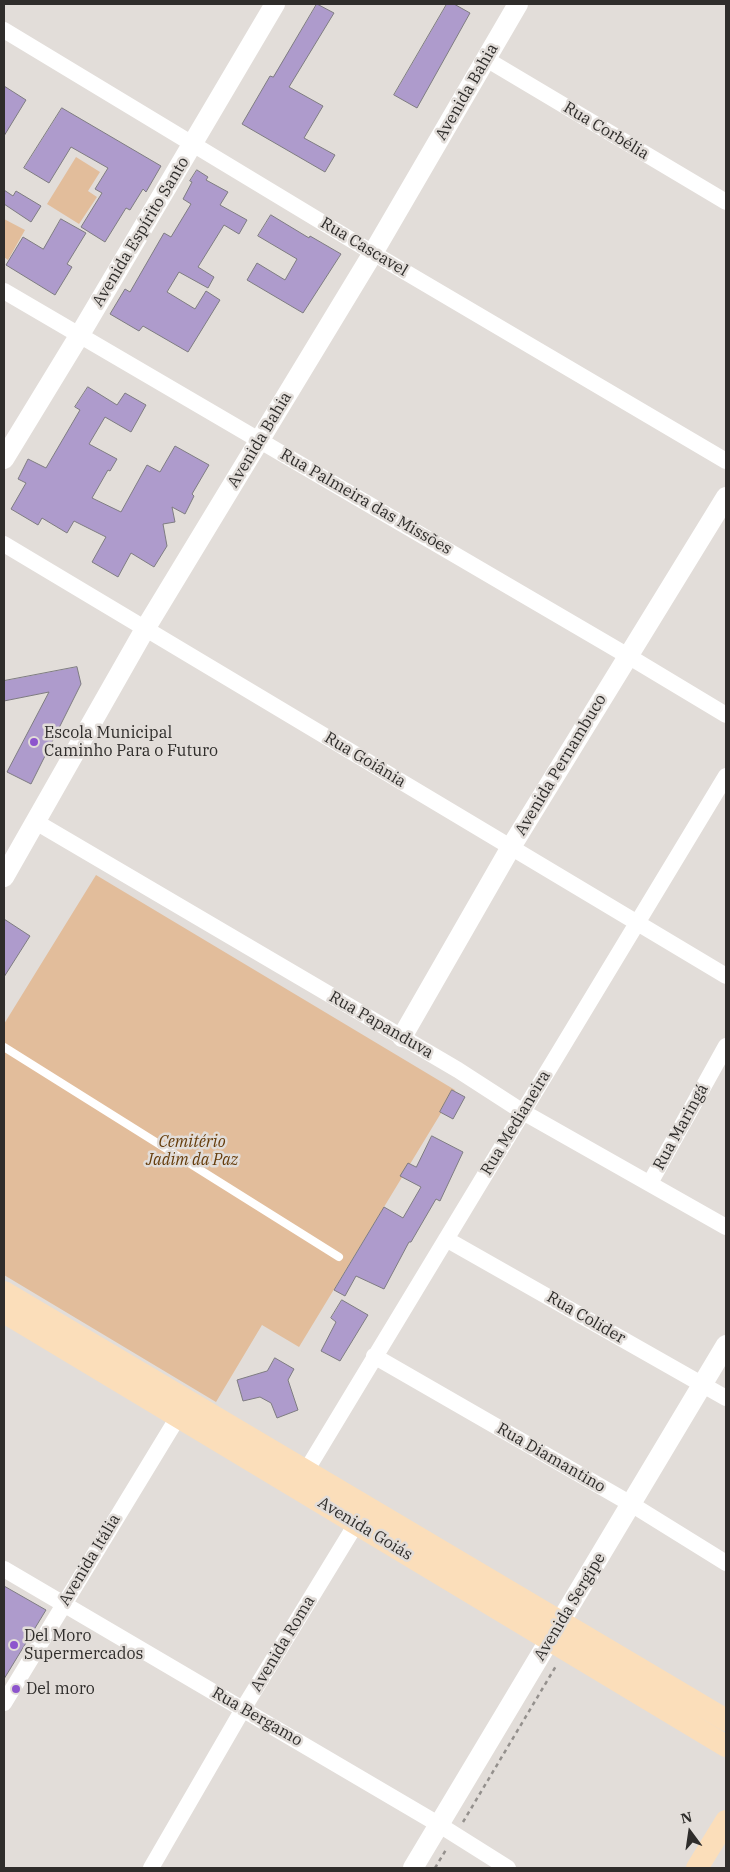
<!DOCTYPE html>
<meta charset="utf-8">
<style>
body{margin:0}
#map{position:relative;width:730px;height:1872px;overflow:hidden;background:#e2ddd9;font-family:"IBM Plex Serif",serif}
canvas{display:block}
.frame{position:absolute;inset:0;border:5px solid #2f2d2b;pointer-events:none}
.north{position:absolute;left:665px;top:1807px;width:50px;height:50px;-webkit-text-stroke:4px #e2ddd9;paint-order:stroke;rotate:346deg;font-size:14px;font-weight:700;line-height:20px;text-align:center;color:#2f2d2b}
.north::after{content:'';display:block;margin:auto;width:18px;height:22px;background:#2f2d2b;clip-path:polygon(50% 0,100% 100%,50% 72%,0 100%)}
</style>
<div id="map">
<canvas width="730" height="1872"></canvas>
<div class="frame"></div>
<div class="north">N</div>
</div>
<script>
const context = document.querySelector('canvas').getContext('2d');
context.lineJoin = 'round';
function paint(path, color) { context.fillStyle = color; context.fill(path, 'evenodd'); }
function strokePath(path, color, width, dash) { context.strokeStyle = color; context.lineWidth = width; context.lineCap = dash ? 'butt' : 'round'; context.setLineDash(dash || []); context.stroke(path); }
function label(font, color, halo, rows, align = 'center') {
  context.font = font + ' "IBM Plex Serif",serif'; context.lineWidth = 5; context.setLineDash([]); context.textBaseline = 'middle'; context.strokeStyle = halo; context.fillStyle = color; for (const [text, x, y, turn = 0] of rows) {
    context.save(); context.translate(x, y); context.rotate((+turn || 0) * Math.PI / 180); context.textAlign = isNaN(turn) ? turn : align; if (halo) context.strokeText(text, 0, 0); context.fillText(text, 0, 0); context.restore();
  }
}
paint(new Path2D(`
 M76,157L100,172L88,191L97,197L79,224L47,204Z
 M4,219L25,230L8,260L4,257Z
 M96,875L455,1090L299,1347L262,1325L216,1402L4,1275V1024Z`), '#e2bd9b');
const building = new Path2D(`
 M317,4L334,13L289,87L323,106L304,138L335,155L325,172L242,124L270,76L273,77Z
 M447,4H454L470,13L417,108L394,95Z
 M4,86L26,100L4,136Z
 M62,108L161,166L146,192L143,189L130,210L126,208L105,242L81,227L102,193L95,189L108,168L71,147L49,183L24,168Z
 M197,170L208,177L206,180L228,192L220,205L247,220L239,234L224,225L198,267L214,277L208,288L179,272L167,292L195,309L206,291L220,300L188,352L143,326L139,331L110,314L125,289L130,292L164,233L171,237L191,204L183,199L192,182L190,181Z
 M4,190L13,196L16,191L41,206L31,222L4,204Z
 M271,215L309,238L310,236L341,254L303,313L247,280L257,263L285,280L297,259L258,236Z
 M61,219L86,233L67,264L72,267L55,295L6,265L23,237L43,249Z
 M88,387L117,405L125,393L146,405L131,432L105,417L89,444L117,459L110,471L108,470L92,498L121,512L147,465L160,472L175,446L209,465L192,494L194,496L185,514L172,507L175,522L163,524L167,546L154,567L131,553L118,577L92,562L106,537L74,521L67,533L42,518L38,525L11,509L26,483L18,479L28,459L46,468L80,410L75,407Z
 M77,667L81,684L31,784L7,772L49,692L4,701V681Z
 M4,919L30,936L4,977Z
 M452,1090L465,1097L453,1119L440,1112Z
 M432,1136L463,1152L440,1201L436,1199L411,1242H409L384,1289L356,1276L345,1296L334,1290L384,1207L403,1218L421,1187L400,1176L408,1163L416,1167Z
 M342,1300L368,1315L340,1361L321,1351L336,1322L331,1318Z
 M275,1358L294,1369L288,1380L298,1410L277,1418L271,1403L260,1397L243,1401L237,1380L267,1371Z
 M4,1586L46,1610L4,1679Z`);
paint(building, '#ae9bcc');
strokePath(building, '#7e7c81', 1);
strokePath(new Path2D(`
 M463,1822L556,1666
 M435,1868L447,1848`), '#94908d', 2.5, [4, 4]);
strokePath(new Path2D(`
 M4,1047L339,1257`), '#fff', 8);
strokePath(new Path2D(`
 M4,30L373,253L726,461
 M486,59L726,202
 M4,291L628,656L726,715
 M4,544L726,976
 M36,822L458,1070L523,1112L726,1227
 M650,1183L726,1046
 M446,1239L726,1398
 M374,1356L631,1504L726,1563
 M306,1471L726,776
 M4,1569L438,1824L508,1868
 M4,1703L178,1417
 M151,1868L243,1709L356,1524`), '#fff', 16);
strokePath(new Path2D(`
 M4,459L79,336L275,4
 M4,877L145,629L373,253L518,4
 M402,1037L511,847L726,497
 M413,1868L726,1345`), '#fff', 20);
strokePath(new Path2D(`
 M4,1292L726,1720
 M4,1312L726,1746
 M697,1868L726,1821`), '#fbdeba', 22);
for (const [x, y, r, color] of [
 [34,742,5,"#8d55cd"],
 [14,1645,5,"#8d55cd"],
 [16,1689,5,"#8d55cd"]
]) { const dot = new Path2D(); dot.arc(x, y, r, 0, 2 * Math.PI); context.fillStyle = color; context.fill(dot); strokePath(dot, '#e2ddd9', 2); }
label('16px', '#2f2d2b', '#e2ddd9', [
 ["Avenida Bahia",467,92,-60],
 ["Rua Corbélia",606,131,31],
 ["Avenida Espírito Santo",141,232,-59],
 ["Rua Cascavel",364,247,31],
 ["Avenida Bahia",260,440,-59],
 ["Rua Palmeira das Missões",366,502,30],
 ["Rua Goiânia",365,760,31],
 ["Avenida Pernambuco",561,765,-59],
 ["Rua Papanduva",381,1025,30],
 ["Rua Medianeira",516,1123,-59],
 ["Rua Maringá",681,1127,-61],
 ["Rua Colider",586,1318,30],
 ["Rua Diamantino",551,1458,30],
 ["Avenida Goiás",365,1529,31],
 ["Avenida Itália",90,1560,-59],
 ["Avenida Sergipe",570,1607,-59],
 ["Avenida Roma",283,1644,-59],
 ["Rua Bergamo",257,1717,30]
]);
label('16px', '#2f2d2b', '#e2ddd9', [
 ["Escola Municipal",44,733],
 ["Caminho Para o Futuro",44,751],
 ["Del Moro",24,1636],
 ["Supermercados",24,1654],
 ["Del moro",26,1689]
], 'left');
label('italic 16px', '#653c0b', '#e2ddd9', [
 ["Cemitério",192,1142],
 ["Jadim da Paz",192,1160]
]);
</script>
